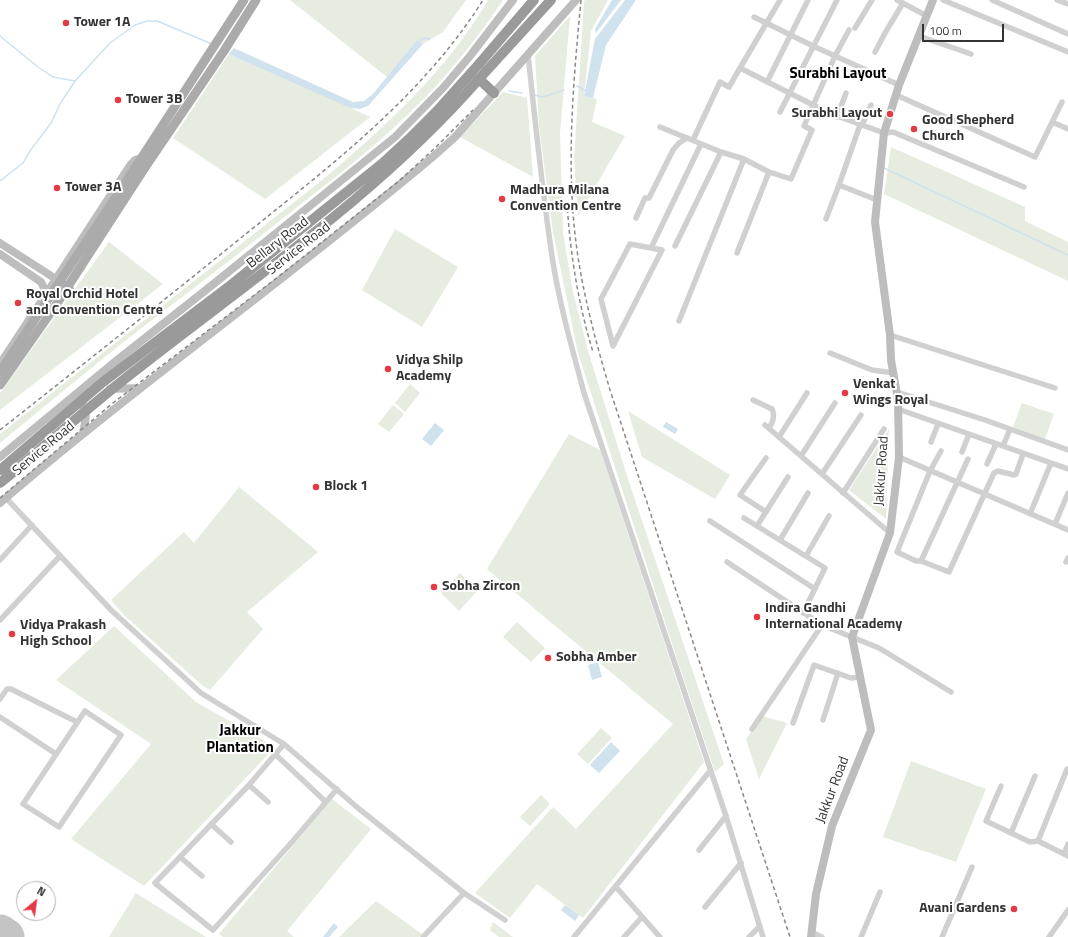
<!DOCTYPE html>
<style>
body{margin:0}
#map{position:relative;width:1068px;height:937px;overflow:hidden;background:#fff;font-family:"Titillium Web",sans-serif}
canvas{display:block}
.north{position:absolute;left:16px;top:881px;width:40px;height:40px;box-sizing:border-box;background:#fff;border:1px solid #adadad;border-radius:50%;rotate:29deg;font-size:11px;font-weight:700;line-height:16px;text-align:center;color:#333}
.north::after{content:'';display:block;margin:auto;width:14px;height:18px;background:#e63946;clip-path:polygon(50% 0,100% 100%,50% 72%,0 100%)}
.scale{position:absolute;left:922px;top:24px;width:82px;height:18px;box-sizing:border-box;border:2px solid #333;border-top:0;padding-left:5px;font-size:12px;line-height:14px;white-space:nowrap;color:#333;-webkit-text-stroke:3px #fff;paint-order:stroke}
</style>
<div id="map">
<canvas width="1068" height="937"></canvas>
<div class="north">N</div>
<div class="scale">100 m</div>
</div>
<script>
const context = document.querySelector('canvas').getContext('2d');
context.lineJoin = 'round';
function paint(path, color) { context.fillStyle = color; context.fill(path, 'evenodd'); }
function strokePath(path, color, width, dash) { context.strokeStyle = color; context.lineWidth = width; context.lineCap = dash ? 'butt' : 'round'; context.setLineDash(dash || []); context.stroke(path); }
function label(font, color, halo, rows, align = 'center') {
  context.font = font + ' "Titillium Web",sans-serif'; context.lineWidth = 4; context.setLineDash([]); context.textBaseline = 'middle'; context.strokeStyle = halo; context.fillStyle = color; for (const [text, x, y, turn = 0] of rows) {
    context.save(); context.translate(x, y); context.rotate((+turn || 0) * Math.PI / 180); context.textAlign = isNaN(turn) ? turn : align; if (halo) context.strokeText(text, 0, 0); context.fillText(text, 0, 0); context.restore();
  }
}
paint(new Path2D(`
 M290,0H466L443,32L423,44L417,40L387,77Z
 M488,0H503C483,30 461,58 437,85C398,127 355,162 310,197C263,234 217,271 169,307C111,351 56,397 0,443V434L321,181C383,129 447,71 488,0Z
 M585,0H608L591,31L584,96L597,99L592,122L625,136L578,216L574,159L584,2Z
 M570,16L560,133L563,233L573,292L588,351L628,479L724,764L715,772L678,662L578,353L553,232L539,126L535,56Z
 M229,54L305,87L370,117L265,199L173,138Z
 M503,92L527,98L533,177L460,137Z
 M891,147L1025,207V221L1068,242V281L884,194Z
 M395,229L458,267L422,327L362,290Z
 M109,242L163,284L0,410V393Z
 M410,384L420,393L405,412L395,403Z
 M1022,403L1054,414L1045,439L1013,427Z
 M393,405L404,414L389,432L378,424Z
 M628,411L730,475L715,499L642,457Z
 M889,429L886,519L849,490Z
 M569,434L600,450L704,762L583,918L537,884L510,918L475,893L553,807L576,829L673,724L487,569Z
 M239,487L318,552L247,612L263,629L210,690L203,686L124,615L111,600L184,532L194,543Z
 M460,573L478,590L459,611L441,593Z
 M517,622L545,648L531,662L503,637Z
 M114,626L196,702L275,747L144,886L71,839L151,744L56,680Z
 M762,716L787,723L759,779L746,739Z
 M601,728L612,738L588,764L577,754Z
 M911,761L986,789L956,862L883,837Z
 M541,795L550,804L530,826L520,817Z
 M332,799L371,829L287,931L294,937H223L219,934Z
 M136,893L206,937H109Z
 M376,901L422,934L419,937H339Z
 M493,922L513,937H499L490,930Z`), '#e6ecdf');
paint(new Path2D(`
 M612,0H621L596,33L595,29Z
 M625,0H636L606,45L593,98L584,96L595,39Z
 M417,40L423,44L368,106L360,109L350,108L229,54L234,48L353,102L364,101L373,94Z
 M666,422L678,429L675,434L663,427Z
 M435,423L444,430L431,446L422,439Z
 M598,662L602,677L592,680L588,665Z
 M611,742L620,751L599,773L590,765Z
 M565,905L579,915L575,921L561,910Z
 M334,923L338,927L329,937H323Z`), '#cfe2ee');
strokePath(new Path2D(`
 M0,36L38,67L53,77L75,81
 M419,42L423,38L430,39
 M577,86L586,91
 M509,91L522,93
 M534,95L543,97L564,90
 M884,168L1068,255
 M0,181L23,163L30,151L51,123L60,104L75,81L110,43L135,25L147,21H157L212,44`), '#cfe2ee', 1.5);
strokePath(new Path2D(`
 M0,933L6,937`), '#c4c4c4', 37);
strokePath(new Path2D(`
 M897,0L927,16
 M943,0L1068,52
 M992,0L1068,34
 M1057,0L1068,4
 M754,17L813,46L899,85
 M855,28L872,0
 M919,36L971,54
 M875,52L885,33L903,3
 M528,54C535,121 542,189 552,256C559,303 572,348 584,393L726,816L763,937
 M740,68L780,0
 M767,82L808,0
 M896,95L1035,157L1062,102
 M780,112L837,0
 M837,117L846,93
 M1052,122L1068,129
 M862,125L871,105
 M660,127L721,152L744,159L769,172L791,179L812,130L804,126L835,56L849,30
 M693,140L720,82L729,87L740,68L829,113L884,133L893,132L1024,187
 M839,185L877,200
 M636,218L645,198H649L673,150L679,143L687,138
 M826,219L839,185L860,125
 M675,246L721,152
 M651,248L630,244L601,299L613,346L662,250L651,248L701,144
 M737,253L769,172
 M679,321L744,159
 M890,335L1055,388
 M830,353L872,370L894,373
 M897,392L985,420L1068,450
 M753,400L772,409C775,415 773,422 769,428
 M898,409L1068,469
 M765,425L890,533
 M779,437L807,393
 M931,442L938,424
 M1003,446L1010,429
 M941,451L930,471L897,552L916,561H921L949,572L994,473L998,471L1014,475L1016,474L1023,454
 M962,452L969,434
 M801,456L835,403
 M899,457L1068,530
 M987,464L996,444
 M822,474L861,415
 M843,493L884,429
 M6,498L111,610L201,693L284,744L358,808L464,893L505,920
 M766,512L740,495L766,458
 M1030,514L1051,463
 M744,518L825,568L803,613
 M710,521L815,589
 M1055,524L1068,493
 M757,526L788,477
 M780,540L808,493
 M806,556L829,516
 M0,560L32,525
 M921,561L968,459
 M727,562L822,625L879,648L951,692
 M1066,562L1068,558
 M0,620L60,556
 M0,699L7,689H11L77,722
 M85,711L121,735L59,827L23,804Z
 M0,717L56,754
 M823,720L838,673
 M793,723L814,665L851,678L860,677
 M752,729L822,625
 M284,744L249,785L155,883L156,884L213,930L292,842L337,789
 M275,754L326,802
 M249,785L268,802
 M1001,786L986,821L1030,842L1038,841L1068,856
 M211,824L231,842
 M1011,833L1035,776
 M1038,841L1067,769
 M699,850L726,816
 M1064,854L1068,844
 M180,857L202,876
 M616,887L660,937
 M705,907L741,863
 M811,932L822,937
 M423,937L464,893
 M574,937L710,771
 M624,937L642,917
 M749,937L760,926
 M861,937L880,892
 M942,937L972,867
 M1049,937L1068,910`), '#d0d0d0', 5.5);
strokePath(new Path2D(`
 M0,243L56,279L131,164L135,160L141,158
 M0,364L56,279L70,289
 M110,389L140,388
 M73,403C92,402 85,421 83,433
 M0,457L111,365L211,286L395,137L443,88L470,56L513,0
 M0,503C141,382 293,275 435,155L455,137L576,0
 M811,937L816,894L832,826L871,730L852,637L890,533L899,457L898,400L891,360L890,335L875,222L884,133L899,85L933,0`), '#bdbdbd', 8);
strokePath(new Path2D(`
 M144,169L224,51L256,0
 M133,171L244,0
 M0,385L54,308`), '#ababab', 9);
strokePath(new Path2D(`
 M479,64L534,0
 M479,79L551,0
 M479,79L494,93`), '#9a9a9a', 10);
strokePath(new Path2D(`
 M581,0C573,85 565,172 578,257C585,302 597,346 610,390L790,937
 M567,202C570,253 578,303 593,352
 M0,430C81,366 162,302 242,237C330,166 422,97 483,0
 M0,498L113,403L278,277L399,181L435,148L473,110`), '#888', 1.5, [4, 3]);
strokePath(new Path2D(`
 M0,254L41,282L46,292V303`), '#bdbdbd', 8);
strokePath(new Path2D(`
 M54,308L144,169
 M0,372L133,171`), '#ababab', 9);
strokePath(new Path2D(`
 M0,470L103,382L231,285L383,163L410,138L436,112L479,64
 M0,483C44,447 86,409 131,374C250,280 378,195 479,79`), '#9a9a9a', 10);
for (const [x, y, r, color] of [
 [66,23,4,"#e63946"],
 [118,100,4,"#e63946"],
 [890,114,4,"#e63946"],
 [914,129,4,"#e63946"],
 [57,188,4,"#e63946"],
 [502,199,4,"#e63946"],
 [18,303,4,"#e63946"],
 [388,369,4,"#e63946"],
 [845,393,4,"#e63946"],
 [316,487,4,"#e63946"],
 [434,587,4,"#e63946"],
 [757,617,4,"#e63946"],
 [12,634,4,"#e63946"],
 [548,658,4,"#e63946"],
 [1014,909,4,"#e63946"]
]) { const dot = new Path2D(); dot.arc(x, y, r, 0, 2 * Math.PI); context.fillStyle = color; context.fill(dot); strokePath(dot, '#fff', 1.5); }
label('bold 14px', '#333', '#fff', [
 ["Tower 1A",74,23],
 ["Tower 3B",126,100],
 ["Surabhi Layout",882,114,"right"],
 ["Good Shepherd",922,121],
 ["Church",922,137],
 ["Tower 3A",65,188],
 ["Madhura Milana",510,191],
 ["Convention Centre",510,207],
 ["Royal Orchid Hotel",26,295],
 ["and Convention Centre",26,311],
 ["Vidya Shilp",396,361],
 ["Academy",396,377],
 ["Venkat",853,385],
 ["Wings Royal",853,401],
 ["Block 1",324,487],
 ["Sobha Zircon",442,587],
 ["Indira Gandhi",765,609],
 ["International Academy",765,625],
 ["Vidya Prakash",20,626],
 ["High School",20,642],
 ["Sobha Amber",556,658],
 ["Avani Gardens",1006,909,"right"]
], 'left');
label('14px', '#333', '#fff', [
 ["Bellary Road",278,243,-38],
 ["Service Road",299,249,-38],
 ["Service Road",44,449,-40],
 ["Jakkur Road",882,471,-86],
 ["Jakkur Road",833,790,-69]
]);
label('bold 15px', '#000', '#fff', [
 ["Surabhi Layout",838,74],
 ["Jakkur",240,731],
 ["Plantation",240,748]
]);
</script>
